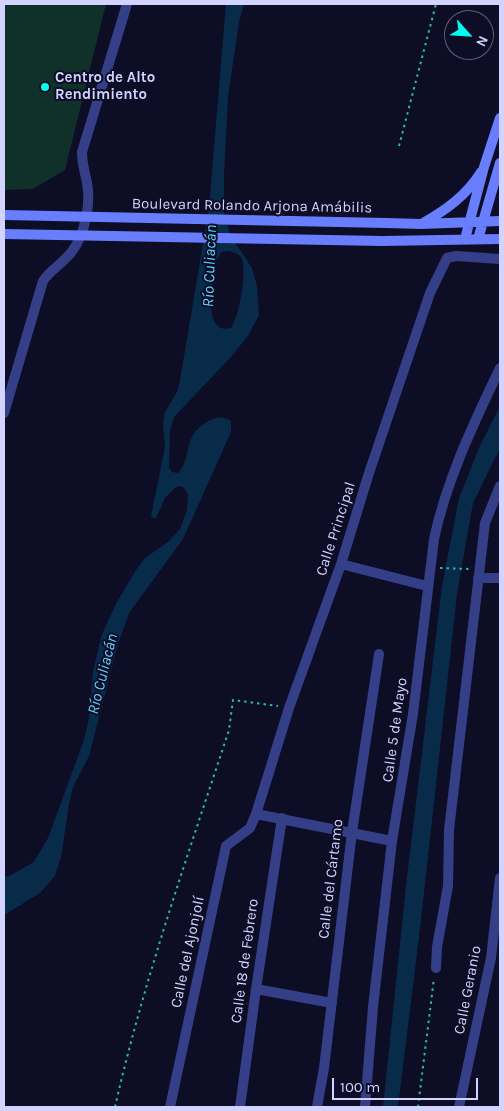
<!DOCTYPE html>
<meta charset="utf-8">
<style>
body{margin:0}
#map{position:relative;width:504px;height:1111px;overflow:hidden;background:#0d0d26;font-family:Karla,sans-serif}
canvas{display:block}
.frame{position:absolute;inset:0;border:5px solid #d2d4ff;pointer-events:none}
.north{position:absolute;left:444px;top:10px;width:50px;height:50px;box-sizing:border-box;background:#0d0d26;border:1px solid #5c5d7d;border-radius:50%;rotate:116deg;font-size:14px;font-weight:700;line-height:20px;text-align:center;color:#d2d4ff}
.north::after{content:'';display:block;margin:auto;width:18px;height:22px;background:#00fdee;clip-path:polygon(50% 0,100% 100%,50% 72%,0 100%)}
.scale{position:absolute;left:332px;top:1078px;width:146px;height:22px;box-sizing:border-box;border:2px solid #d2d4ff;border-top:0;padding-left:6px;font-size:15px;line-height:18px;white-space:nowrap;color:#d2d4ff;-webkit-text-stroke:4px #0d0d26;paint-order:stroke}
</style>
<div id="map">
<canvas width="504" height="1111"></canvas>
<div class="frame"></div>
<div class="north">N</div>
<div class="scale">100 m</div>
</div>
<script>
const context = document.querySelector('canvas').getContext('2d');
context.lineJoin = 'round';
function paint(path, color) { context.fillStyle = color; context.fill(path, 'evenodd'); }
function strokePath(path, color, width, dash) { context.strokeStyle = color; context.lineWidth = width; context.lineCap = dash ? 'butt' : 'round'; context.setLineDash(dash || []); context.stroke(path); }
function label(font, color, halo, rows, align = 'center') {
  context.font = font + ' Karla,sans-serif'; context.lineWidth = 4; context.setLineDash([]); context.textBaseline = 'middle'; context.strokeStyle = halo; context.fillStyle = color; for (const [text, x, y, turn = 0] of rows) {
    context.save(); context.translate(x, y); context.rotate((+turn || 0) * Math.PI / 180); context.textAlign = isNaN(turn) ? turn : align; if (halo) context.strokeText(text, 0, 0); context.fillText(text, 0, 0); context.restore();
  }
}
paint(new Path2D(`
 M4,4H106L65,170L33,189L4,190Z`), '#10302a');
paint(new Path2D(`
 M226,4H244L239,22L228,96L224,175V211L230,235L252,268L257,286L259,315L248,336L230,358L174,417L170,430L169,468L172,472L178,473C194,456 180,433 213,419C218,417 226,417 231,421V432L183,539L129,613L118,644L89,756L73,787L69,804L61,857L55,876L40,893L4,915V877L9,876L34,862L48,838L83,743L89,719L93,671L102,634L117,602L136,570L145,558L168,542L180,529L187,510L188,495L185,489L181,486L176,487L165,498L156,518H153L151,516L165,447L163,423L165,412L177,392L180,380L209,208ZM229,251C235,253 240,254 242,259C247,274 239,316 231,328C202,336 211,277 216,263C217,259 220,255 221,252Z
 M500,406V448L473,503L457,594L421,920L398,1107H383L407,877L442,586L459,498L479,448Z`), '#082b4a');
strokePath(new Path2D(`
 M399,146L436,4
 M440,568L471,569
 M115,1107C144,979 188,855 229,730L233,700L278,706
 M418,1107L434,978`), '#27bf9d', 2, [2.5, 4]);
strokePath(new Path2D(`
 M4,413L43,281C51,269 65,262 73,250C85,233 91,204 87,183C85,171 82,165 82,152L127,4
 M341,564L427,586
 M478,578H500
 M256,814L392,841
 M436,968L437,947L448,886L449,830L485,523L500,486
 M256,989L332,1003
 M170,1107L226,846L250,828L256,814L289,708L341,564L369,473L430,293L447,258L456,256L500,259
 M240,1107L256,989L282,818
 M317,1107L324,1068L352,832L379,654
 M365,1107L373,1007L392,841L413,714L434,539C447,478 474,423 500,368
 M459,1107L491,958L500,878`), '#353f88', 10);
strokePath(new Path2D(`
 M386,223L421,224L500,221
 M423,223C446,210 467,195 481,172
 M465,239L484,167L500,118
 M478,239L500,163
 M382,241L500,239`), '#697dff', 10);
strokePath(new Path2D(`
 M5,215L386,223
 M4,234L382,241`), '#697dff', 10);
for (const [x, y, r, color] of [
 [45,87,5,"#00fdee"]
]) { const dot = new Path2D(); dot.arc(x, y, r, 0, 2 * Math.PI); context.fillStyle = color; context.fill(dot); strokePath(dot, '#0d0d26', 2); }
label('bold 15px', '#d2d4ff', '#0d0d26', [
 ["Centro de Alto",55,78],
 ["Rendimiento",55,95]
], 'left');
label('15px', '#d2d4ff', '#0d0d26', [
 ["Boulevard Rolando Arjona Amábilis",252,206,1],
 ["Calle Principal",336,529,-72],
 ["Calle 5 de Mayo",395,730,-82],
 ["Calle del Cártamo",331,879,-83],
 ["Calle del Ajonjolí",188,952,-78],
 ["Calle 18 de Febrero",245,961,-82],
 ["Calle Geranio",468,990,-79]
]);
label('italic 16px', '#60cfff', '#0d0d26', [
 ["Río Culiacán",210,266,-88],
 ["Río Culiacán",103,674,-76]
]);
</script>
